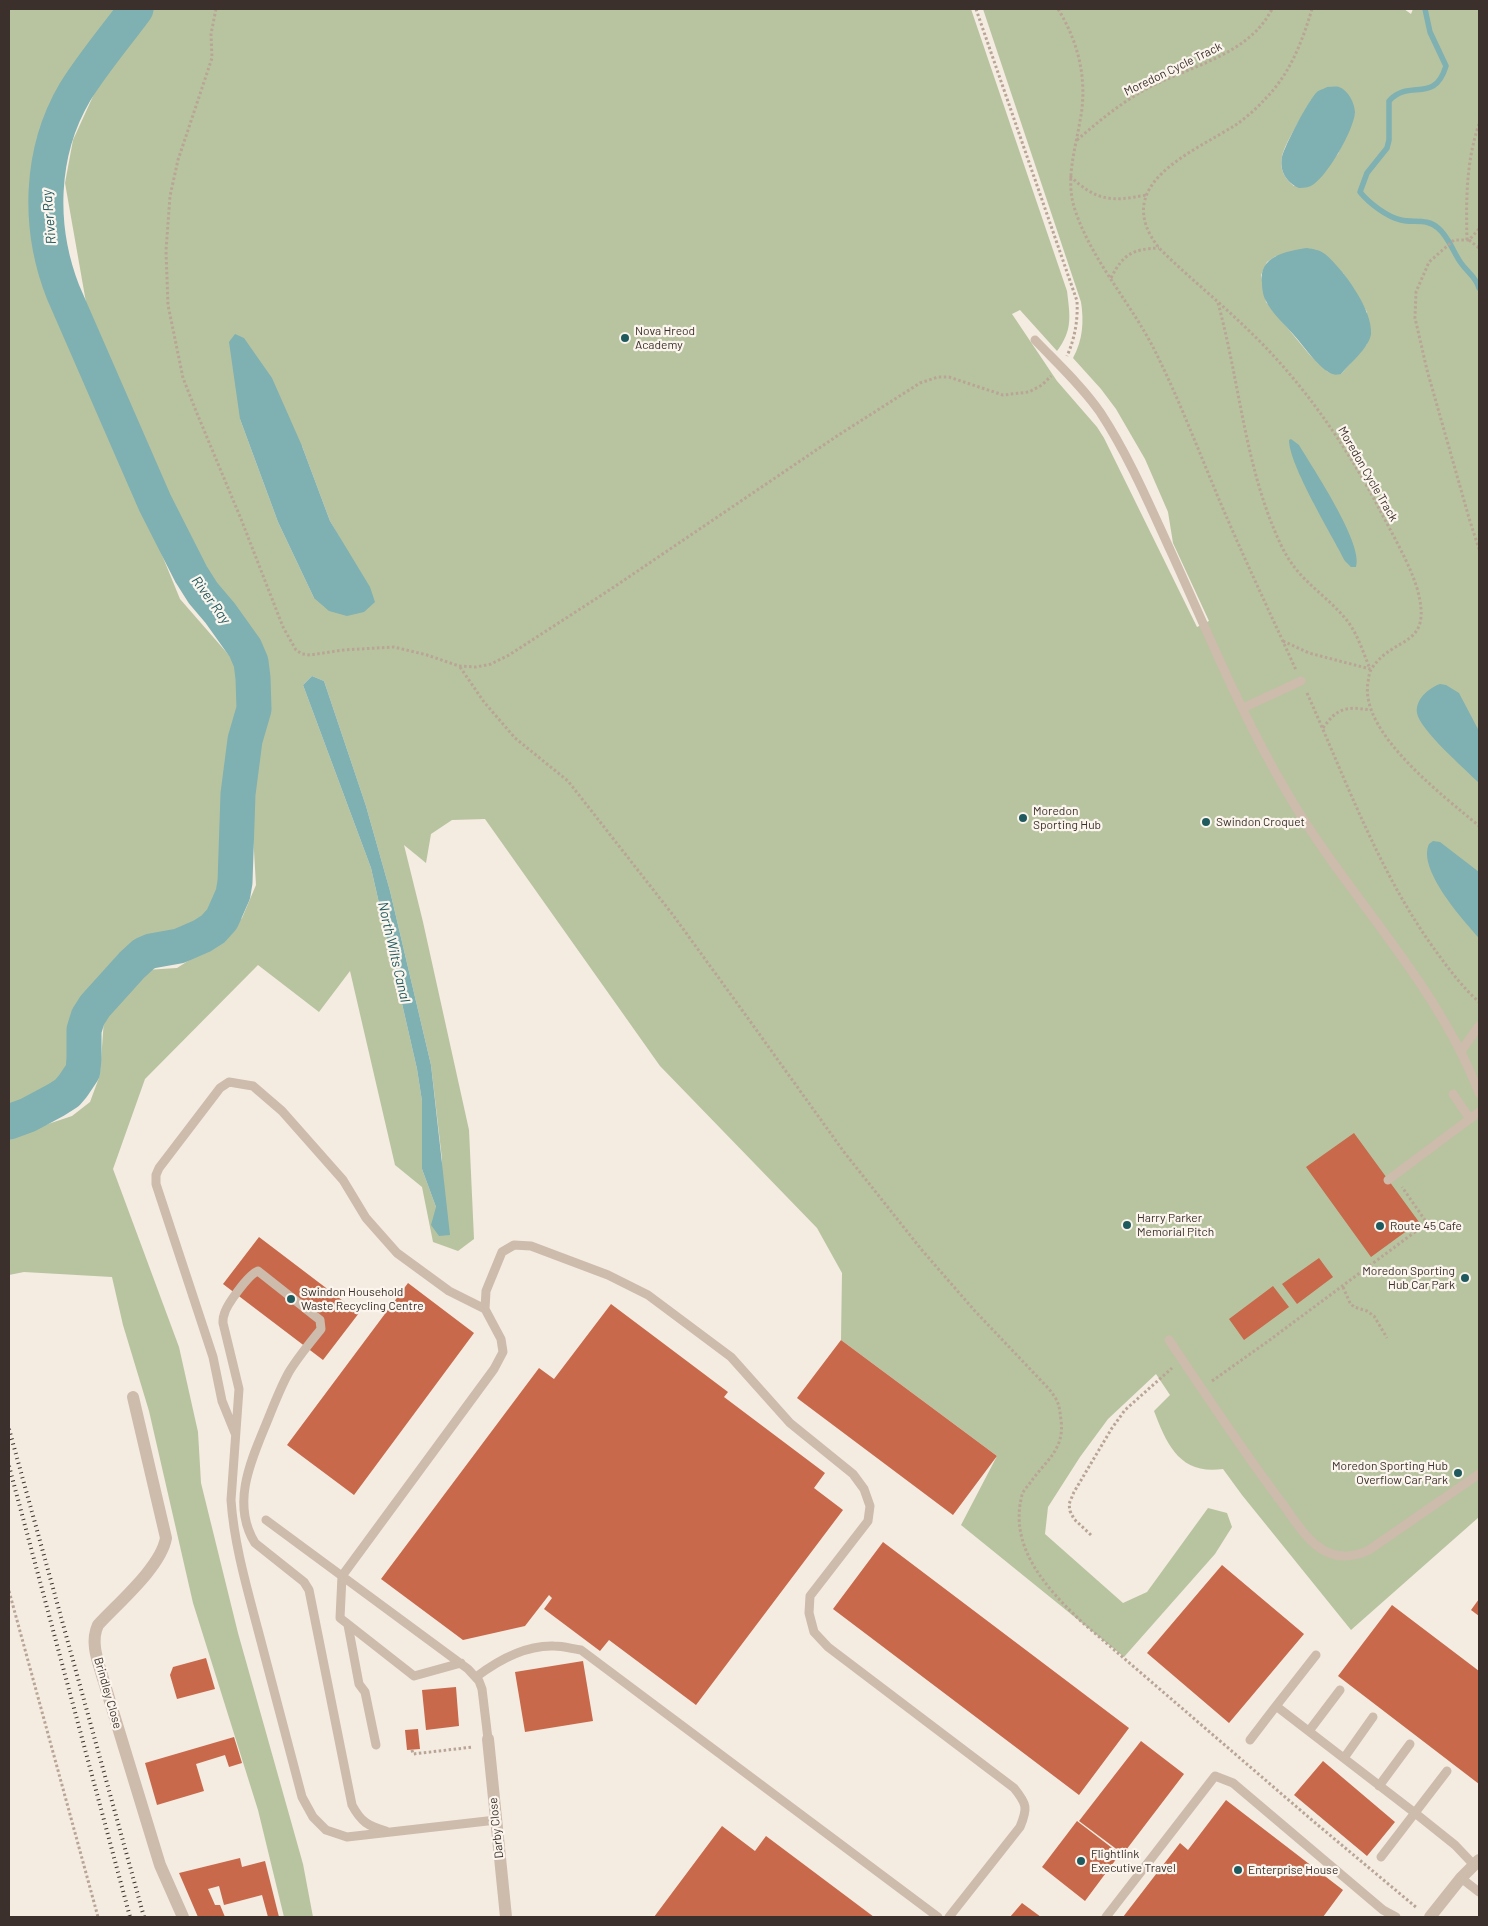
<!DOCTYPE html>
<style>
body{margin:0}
#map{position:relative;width:1488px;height:1926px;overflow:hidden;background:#f4ebe1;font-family:Barlow,sans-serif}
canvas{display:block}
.frame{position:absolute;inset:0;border:10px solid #3b302b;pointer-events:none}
</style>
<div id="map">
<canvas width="1488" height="1926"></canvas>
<div class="frame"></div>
</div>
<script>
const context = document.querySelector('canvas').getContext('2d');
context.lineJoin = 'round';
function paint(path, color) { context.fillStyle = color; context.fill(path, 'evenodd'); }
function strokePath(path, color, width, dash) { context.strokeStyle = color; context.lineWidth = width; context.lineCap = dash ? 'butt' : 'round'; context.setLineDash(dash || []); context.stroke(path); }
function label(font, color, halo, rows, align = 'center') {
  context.font = font + ' Barlow,sans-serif'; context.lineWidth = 4.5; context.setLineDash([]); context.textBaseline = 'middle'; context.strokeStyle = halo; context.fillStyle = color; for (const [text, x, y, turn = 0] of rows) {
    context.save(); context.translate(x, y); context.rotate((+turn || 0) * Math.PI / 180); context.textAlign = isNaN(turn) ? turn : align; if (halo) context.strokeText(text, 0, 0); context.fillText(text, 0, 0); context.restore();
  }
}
paint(new Path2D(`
 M9,9H123L43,141L34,226L53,289L180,599L241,669L247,705L227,777L229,831L227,881L216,907L196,927L117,956L93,988L67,1070L43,1092L9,1107Z
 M147,9H971L1067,291C1070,316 1073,330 1057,351L1020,310L1012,314L1057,381L1097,427L1104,438L1197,627L1209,621L1173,543L1168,512L1145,459L1116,409L1101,389L1073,358C1083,340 1084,321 1081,302L983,9H1404L1411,14L1413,9H1479V1517L1351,1630L1242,1495L1223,1469C1180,1475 1167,1445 1154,1411L1170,1395L1156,1374L1108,1419L1080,1457L1048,1507L1045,1534L1123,1603L1147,1592L1208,1508L1227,1513L1232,1527L1215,1554L1124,1657L961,1525L997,1456L841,1340L842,1273L817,1228L660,1066L485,819L452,820L431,834L426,863L404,845L423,922L469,1130L474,1239L458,1251L433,1242L422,1187L395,1165L350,971L319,1012L258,965L145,1079L113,1169L179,1347L198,1432L201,1483L238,1633L303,1864L313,1917H284L258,1810L193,1603L149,1411L123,1325L112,1277L24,1272L9,1275V1137L72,1116L90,1102L100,1075L104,1019L127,983L146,970L177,968L213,945L242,918L256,885L250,783L267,708L250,659L214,610L196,582L87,308L65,183L73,140L105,70ZM1311,100L1355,113L1338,154L1294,186C1285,179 1279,169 1282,157C1284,144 1304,114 1311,100ZM1276,256L1343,273L1367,312V344L1341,374L1328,372L1309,354L1266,302L1261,275L1267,262ZM240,419L302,446L330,521L346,549L314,598L278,522ZM312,676L324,681L366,806L390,891L431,1065L442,1159L439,1236L436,1207L422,1169V1101L417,1069L371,868L303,685Z`), '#b8c4a0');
paint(new Path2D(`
 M1327,87C1331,87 1336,86 1339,87C1348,90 1355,103 1355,113C1353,131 1329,173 1314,184C1310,187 1305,188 1299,188C1287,183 1279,171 1282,157C1284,147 1309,99 1317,92C1319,90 1324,89 1327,87Z
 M1307,248C1313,249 1320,250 1325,254C1343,269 1373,310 1371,334C1369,348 1350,363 1341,374C1336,375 1334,375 1330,373C1317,366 1303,345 1293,334C1285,325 1271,312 1266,301C1263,296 1262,288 1262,283C1258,256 1287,251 1307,248Z
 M235,334L244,338L272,378L302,446L330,521L370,587L375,602L364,612L347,616L329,611L314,598L278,522L240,419L229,342Z
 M1291,439L1299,445C1312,467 1364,544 1356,567H1351L1345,561C1332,535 1289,465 1289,440Z
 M312,676L324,681L366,806L390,891L431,1065L450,1235L439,1236L431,1225L436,1207L422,1169V1101L417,1069L371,868L303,685Z
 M1440,684L1446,685L1459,693L1479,731V783C1466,770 1419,729 1417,713C1415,699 1429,688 1440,684Z
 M1433,841L1440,842L1479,872V938C1463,920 1417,869 1429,844Z`), '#7fb0b2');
strokePath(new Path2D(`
 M1425,9L1430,32L1446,66C1434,105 1410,78 1389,101V140L1387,148L1367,173L1360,192C1369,203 1387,217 1401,220C1413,223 1428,218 1438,228C1449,237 1453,252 1461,263C1468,273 1476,277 1479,288`), '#7fb0b2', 5.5);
strokePath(new Path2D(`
 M9,1122L28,1115L56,1100L67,1093L73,1086L83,1071L84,1058V1030L88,1017L95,1006L132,965L144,954L151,951L179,946L202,936L213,929L222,919L233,894L235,882L238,794L245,740L254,709L253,678L251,662L245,648L220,613L203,593L191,574L155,503L63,292C38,228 39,153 75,92C93,63 116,36 136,9`), '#7fb0b2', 35);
paint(new Path2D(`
 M1354,1133L1419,1222L1371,1257L1306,1167Z
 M259,1237L359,1313L323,1360L223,1284Z
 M1319,1258L1333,1277L1297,1304L1282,1284Z
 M408,1283L474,1333L354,1495L287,1445Z
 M1273,1286L1289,1307L1244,1340L1229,1319Z
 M611,1304L728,1392L724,1397L825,1473L814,1488L843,1510L696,1705L609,1640L600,1651L544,1609L552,1598L549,1595L525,1626L463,1640L381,1579L539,1368L554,1379Z
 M841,1340L997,1456L953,1515L797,1398Z
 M883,1542L1129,1728L1079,1795L833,1609Z
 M1222,1565L1304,1634L1229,1723L1147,1653Z
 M1479,1599V1616L1471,1610Z
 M1392,1605L1479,1671V1784L1338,1676Z
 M206,1658L215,1689L177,1699L170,1675L173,1667Z
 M583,1661L593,1721L525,1732L515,1672Z
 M456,1687L459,1726L426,1730L422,1690Z
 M418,1729L420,1749L407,1750L405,1730Z
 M234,1737L242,1763L229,1767L225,1755L196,1764L204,1791L157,1805L145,1763Z
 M1141,1741L1184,1774L1123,1854L1079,1821Z
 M1323,1761L1395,1822L1367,1856L1294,1795Z
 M1226,1800L1343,1890L1323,1917H1123L1180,1843L1188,1850Z
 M1077,1821L1120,1854L1085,1901L1042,1867Z
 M722,1826L755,1851L766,1836L874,1917H654Z
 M240,1858L242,1867L265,1861L279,1917H268L262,1895L224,1905L219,1886L208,1889L215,1905H220L225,1917H198L179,1873Z
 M1022,1903L1041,1917H1010Z`), '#c8694b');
strokePath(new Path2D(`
 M216,9L211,34L212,58L178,160L170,196L166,251L168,305L183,378L196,411L241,519L283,627L296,650L302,654L310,655L343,650L394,647L427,655L459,666L476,667L491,664L509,655L611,589L837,436L920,383L938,377H949L1003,395L1029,392L1042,385L1051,376
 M976,9L1077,301C1078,320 1075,338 1067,356
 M1058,9C1079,43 1088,81 1080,121C1075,151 1065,180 1075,210C1092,261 1131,303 1155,351C1182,405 1203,463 1227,518C1249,569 1273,619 1296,670
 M1312,9C1302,42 1290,74 1265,99C1257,108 1247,117 1237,124C1192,153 1109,184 1159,248C1186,275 1216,299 1243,325C1301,379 1347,446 1383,516C1395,539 1409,563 1417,588C1434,649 1395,634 1372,668C1369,672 1369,677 1368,682C1359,733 1444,796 1479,826
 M1077,140C1099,121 1122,102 1148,88C1190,66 1249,55 1272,9
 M1070,176C1096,201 1112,202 1146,195
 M1479,229L1469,240H1454L1429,262L1416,292L1415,318L1427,370L1469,518L1479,549
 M1467,240C1466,200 1466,162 1479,124
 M1469,240L1479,248
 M1111,278C1123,254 1133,249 1159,248
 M1218,303C1240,383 1245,469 1281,545C1298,581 1321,590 1345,618C1357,632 1363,652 1370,669
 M1283,641L1309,653L1370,669
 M460,667L484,702L515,738L568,781L673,915L742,1010L844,1152L921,1249L974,1310L1049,1389C1059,1402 1059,1404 1061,1420C1065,1450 1045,1461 1030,1483C1027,1487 1023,1491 1022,1495C1008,1548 1048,1590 1083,1623L1313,1821L1417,1908
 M1307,693C1345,778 1377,867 1430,943C1445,964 1460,985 1479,1002
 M1323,728C1337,708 1346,706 1370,710
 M1343,1287L1350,1303L1354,1307L1367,1311L1374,1316L1387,1338
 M1212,1381L1267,1342L1427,1223L1402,1187
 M1091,1535L1074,1519L1070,1511L1069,1504L1074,1492L1112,1428L1125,1410L1172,1368
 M9,1591L98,1917
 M412,1750L413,1754L473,1747`), '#b9a596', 3, [2.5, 2.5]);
strokePath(new Path2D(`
 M1035,340C1057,363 1082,386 1100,412C1129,456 1150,506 1172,554C1208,633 1241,714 1285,789C1345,894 1435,979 1479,1093
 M1243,708L1301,681
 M1461,1051L1479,1026
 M1453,1094L1470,1119
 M1388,1180L1479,1112
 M1169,1340C1206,1395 1242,1450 1282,1503C1294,1519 1307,1542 1325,1551C1340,1559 1354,1557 1369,1550L1479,1474
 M235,1433L222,1401L213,1357L156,1184V1175L159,1168L220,1088L229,1082L253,1086L282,1111L343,1180L366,1218L397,1253L449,1291L485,1309
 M266,1520L468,1669L479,1681L482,1689L488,1739
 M348,1625L359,1684L365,1692L376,1745
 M1316,1655L1276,1706L1415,1813L1455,1845L1474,1865
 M461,1663L414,1676L340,1618L342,1576L494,1369L503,1352L501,1339L485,1309L486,1291L502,1252L514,1245L531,1246L608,1275L648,1295L731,1357L790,1423L853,1474L864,1489L870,1506L868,1521L810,1596L809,1613L814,1632L828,1647L1014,1788C1027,1804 1028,1808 1020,1827L949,1917
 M476,1677C497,1661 526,1645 554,1646C563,1646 573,1649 581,1650L938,1917
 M1309,1731L1340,1690
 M1250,1740L1276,1706
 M1344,1758L1373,1717
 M1379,1786L1410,1744
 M386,1831C368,1826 361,1822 352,1805L309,1590L304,1582L255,1543C232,1506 249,1465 264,1429C272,1410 279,1390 289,1372C298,1357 310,1343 321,1329L320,1320L258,1271C249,1274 226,1305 224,1315C223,1317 223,1320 223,1323L239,1389L231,1500C234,1544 247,1588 258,1630C273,1686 287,1741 302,1797L313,1817L326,1830L347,1837L496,1820
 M1381,1857L1447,1771
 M1461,1878L1479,1892
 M1106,1917L1215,1776L1233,1783L1383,1910L1396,1917`), '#cdbbac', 9);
strokePath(new Path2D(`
 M133,1397L166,1538C161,1567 118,1603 98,1625C91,1640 96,1656 101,1672L160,1865L183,1917
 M488,1739L506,1917`), '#cdbbac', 12);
strokePath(new Path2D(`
 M1430,1917L1461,1878L1479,1860`), '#cdbbac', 12);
strokePath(new Path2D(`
 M9,1429L144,1917
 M9,1466L130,1917`), '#3b302b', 4, [1, 4]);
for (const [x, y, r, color] of [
 [625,338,5,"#1f5a5e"],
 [1023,818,5,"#1f5a5e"],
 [1206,822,5,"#1f5a5e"],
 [1127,1225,5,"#1f5a5e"],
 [1380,1226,5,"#1f5a5e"],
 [1465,1278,5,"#1f5a5e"],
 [291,1299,5,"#1f5a5e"],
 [1458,1473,5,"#1f5a5e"],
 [1081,1861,5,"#1f5a5e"],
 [1238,1870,5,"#1f5a5e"]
]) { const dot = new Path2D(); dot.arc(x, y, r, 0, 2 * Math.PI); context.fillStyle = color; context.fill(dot); strokePath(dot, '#fbf5ee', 2); }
label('12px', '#3b302b', '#fbf5ee', [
 ["Moredon Cycle Track",1173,69,-26],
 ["Moredon Cycle Track",1368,474,60],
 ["Brindley Close",108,1693,74],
 ["Darby Close",496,1828,-96]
]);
label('12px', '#3b302b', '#fbf5ee', [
 ["Nova Hreod",635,331],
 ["Academy",635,345],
 ["Moredon",1033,811],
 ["Sporting Hub",1033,825],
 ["Swindon Croquet",1216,822],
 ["Harry Parker",1137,1218],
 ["Memorial Pitch",1137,1232],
 ["Route 45 Cafe",1390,1226],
 ["Moredon Sporting",1455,1271,"right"],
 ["Hub Car Park",1455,1285,"right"],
 ["Swindon Household",301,1292],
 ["Waste Recycling Centre",301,1306],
 ["Moredon Sporting Hub",1448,1466,"right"],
 ["Overflow Car Park",1448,1480,"right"],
 ["Flightlink",1091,1854],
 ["Executive Travel",1091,1868],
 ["Enterprise House",1248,1870]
], 'left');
label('italic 14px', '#1f5a5e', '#fbf5ee', [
 ["River Ray",49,217,-95],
 ["River Ray",211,600,54],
 ["North Wilts Canal",394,952,77]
]);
</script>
